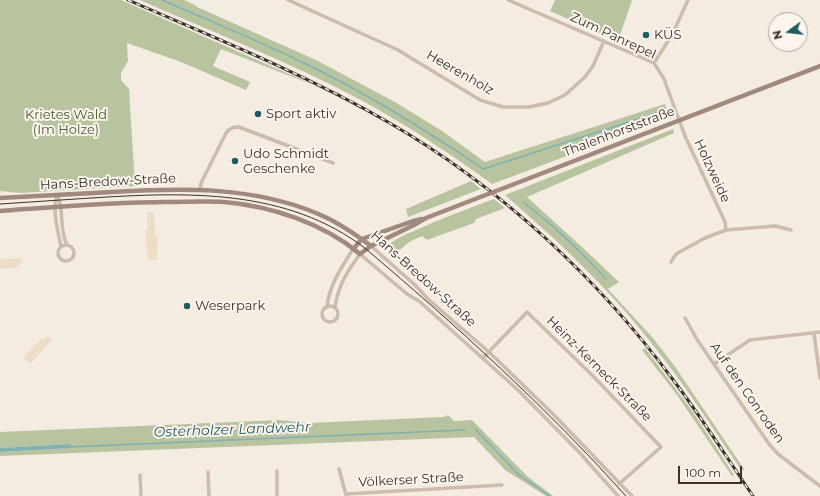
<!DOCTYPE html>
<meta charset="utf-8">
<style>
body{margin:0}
#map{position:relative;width:820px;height:496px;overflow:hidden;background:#f4ebe1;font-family:Montserrat,sans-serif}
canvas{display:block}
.north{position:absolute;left:768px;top:12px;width:40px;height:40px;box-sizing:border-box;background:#fbf5ee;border:1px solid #aea6a0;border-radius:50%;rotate:255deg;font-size:11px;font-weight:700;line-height:16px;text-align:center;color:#3b302b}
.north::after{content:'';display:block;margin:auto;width:14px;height:18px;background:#1f5a5e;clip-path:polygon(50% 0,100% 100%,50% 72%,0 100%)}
.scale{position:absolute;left:678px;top:466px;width:64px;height:18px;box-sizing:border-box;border:2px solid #3b302b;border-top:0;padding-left:5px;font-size:12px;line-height:14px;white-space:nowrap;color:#3b302b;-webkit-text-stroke:3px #fbf5ee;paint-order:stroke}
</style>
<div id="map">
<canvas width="820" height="496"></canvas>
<div class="north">N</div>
<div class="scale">100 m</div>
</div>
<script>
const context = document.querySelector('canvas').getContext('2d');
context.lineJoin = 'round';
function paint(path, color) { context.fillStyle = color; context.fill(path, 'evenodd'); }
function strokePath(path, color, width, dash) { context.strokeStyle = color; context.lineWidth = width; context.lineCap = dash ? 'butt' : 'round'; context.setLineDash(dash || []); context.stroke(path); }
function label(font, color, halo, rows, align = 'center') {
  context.font = font + ' Montserrat,sans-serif'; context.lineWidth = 4; context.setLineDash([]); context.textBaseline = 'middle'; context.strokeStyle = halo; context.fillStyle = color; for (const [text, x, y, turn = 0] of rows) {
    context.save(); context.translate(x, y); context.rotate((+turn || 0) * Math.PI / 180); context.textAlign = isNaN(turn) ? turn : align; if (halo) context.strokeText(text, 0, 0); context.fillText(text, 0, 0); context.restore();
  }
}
paint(new Path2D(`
 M0,0H121L307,82L362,110L313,85L221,49L213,66L250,82L246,90L181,62L127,43L128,61L121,73V80L129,89L135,186L21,193L0,191Z
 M140,0H184L197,6V7L316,60L395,102L442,131L485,162L665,104L669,117L649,123L644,127L492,184C449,153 404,123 357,98C287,61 212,32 140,0Z
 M555,0H632L618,41L550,11Z
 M673,129L674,133L527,197L583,248L619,282L608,289L653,338L676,368L744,469L742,471C714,430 687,388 656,349C612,291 559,242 505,195Z
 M471,181L481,189L408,217L406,209Z
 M494,199L505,208L476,219L474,223L427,240L422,236L409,242L401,249L397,250L387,246C395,239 404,235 414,231C440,219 467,209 494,199Z
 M645,348L693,412L734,475L732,476L677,395L642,350Z
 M448,415L454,421L472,420L528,477L553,496H546L505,470L474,437L0,456V452L70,448V444L0,448V432L280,420L308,423L444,417Z`), '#b8c4a0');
paint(new Path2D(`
 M147,212H154L155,235L158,236L157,260H148L145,230H148Z
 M19,258L23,261L17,268L0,269V259Z
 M48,336L52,340L30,364L23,358L41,338L43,340Z`), '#ecdcc8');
paint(new Path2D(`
 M70,444L71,448L0,452V448Z`), '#7fb0b2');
strokePath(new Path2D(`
 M162,0C210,21 259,41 306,64C368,94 426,130 483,169L660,112
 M524,203C554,225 581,252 606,279
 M476,430L519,475L550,496
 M69,447L465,430`), '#7fb0b2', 1.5);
strokePath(new Path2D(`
 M288,0L398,50L480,100L503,107H529L548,103L565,95L585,77L593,66L604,41
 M508,0L654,63L664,79L685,136L725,222L726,230
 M654,63L672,35L688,0
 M200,190L201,183L226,133C230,128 233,127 239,127L333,163
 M57,195C52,212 58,230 61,247
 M57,195C65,208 58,227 67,245
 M58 253a8 8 0 1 1 16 0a8 8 0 1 1-16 0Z
 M371,246L415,285L429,300L489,352L552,413L632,496
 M671,262L676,254L705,238L726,230L775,226L791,230
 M322 314a8 8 0 1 1 16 0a8 8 0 1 1-16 0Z
 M327,307C329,285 342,267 353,249
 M335,308C338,285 347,272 360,254L407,294L419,301L518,390L579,452L618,496
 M685,318L698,341L769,444L778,454L820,486
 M814,333L820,378
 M483,358L527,312L591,374L661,447L619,484
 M714,364L750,340L820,332
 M339,469L346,495
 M277,471V496
 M208,472L209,496
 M140,475L141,496
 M346,494L502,485`), '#cdbbac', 3.5);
strokePath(new Path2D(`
 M504,188L820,66
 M0,198C37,196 75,194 112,192C181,188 251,186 316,213C336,221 354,233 371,246
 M0,211C55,207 111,202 166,202C185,202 205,201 224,202C271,206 323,223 360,254L371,246L414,225L426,218L483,196
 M353,249L362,239L413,221L422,219`), '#a18a7d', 4.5);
strokePath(new Path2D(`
 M0,204C30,202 61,200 91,198C186,192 287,188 366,249C458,327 546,407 626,496`), '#3b302b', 1);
const rail = new Path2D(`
 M128,0C215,38 305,74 388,122C499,186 597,277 674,381C702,418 727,458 753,496`);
strokePath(rail, '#3b302b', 3);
strokePath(rail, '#fbf5ee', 1.5, [4.5]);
strokePath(new Path2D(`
 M483,196L504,188`), '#a18a7d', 4.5);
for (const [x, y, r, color] of [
 [646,35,4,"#1f5a5e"],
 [258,114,4,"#1f5a5e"],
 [235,161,4,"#1f5a5e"],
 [187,306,4,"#1f5a5e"]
]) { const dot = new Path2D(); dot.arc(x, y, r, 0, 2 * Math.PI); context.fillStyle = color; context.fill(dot); strokePath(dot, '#fbf5ee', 1.5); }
label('13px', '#3b302b', '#fbf5ee', [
 ["KÜS",654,35],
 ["Sport aktiv",266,114],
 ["Udo Schmidt",243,154],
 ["Geschenke",243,169],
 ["Weserpark",195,306]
], 'left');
label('13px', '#3b302b', '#fbf5ee', [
 ["Zum Panrepel",613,36,25],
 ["Heerenholz",460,73,30],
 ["Thalenhorststraße",619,132,-21],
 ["Holzweide",712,171,65],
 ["Hans-Bredow-Straße",108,182,-3],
 ["Hans-Bredow-Straße",423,279,42],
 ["Heinz-Kerneck-Straße",599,369,45],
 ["Auf den Conroden",747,393,55],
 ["Völkerser Straße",411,480,-3]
]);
label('13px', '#4a5a2e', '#fbf5ee', [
 ["Krietes Wald",66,115],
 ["(Im Holze)",66,130]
]);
label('italic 14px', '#1f5a5e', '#fbf5ee', [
 ["Osterholzer Landwehr",232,430,-2]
]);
</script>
